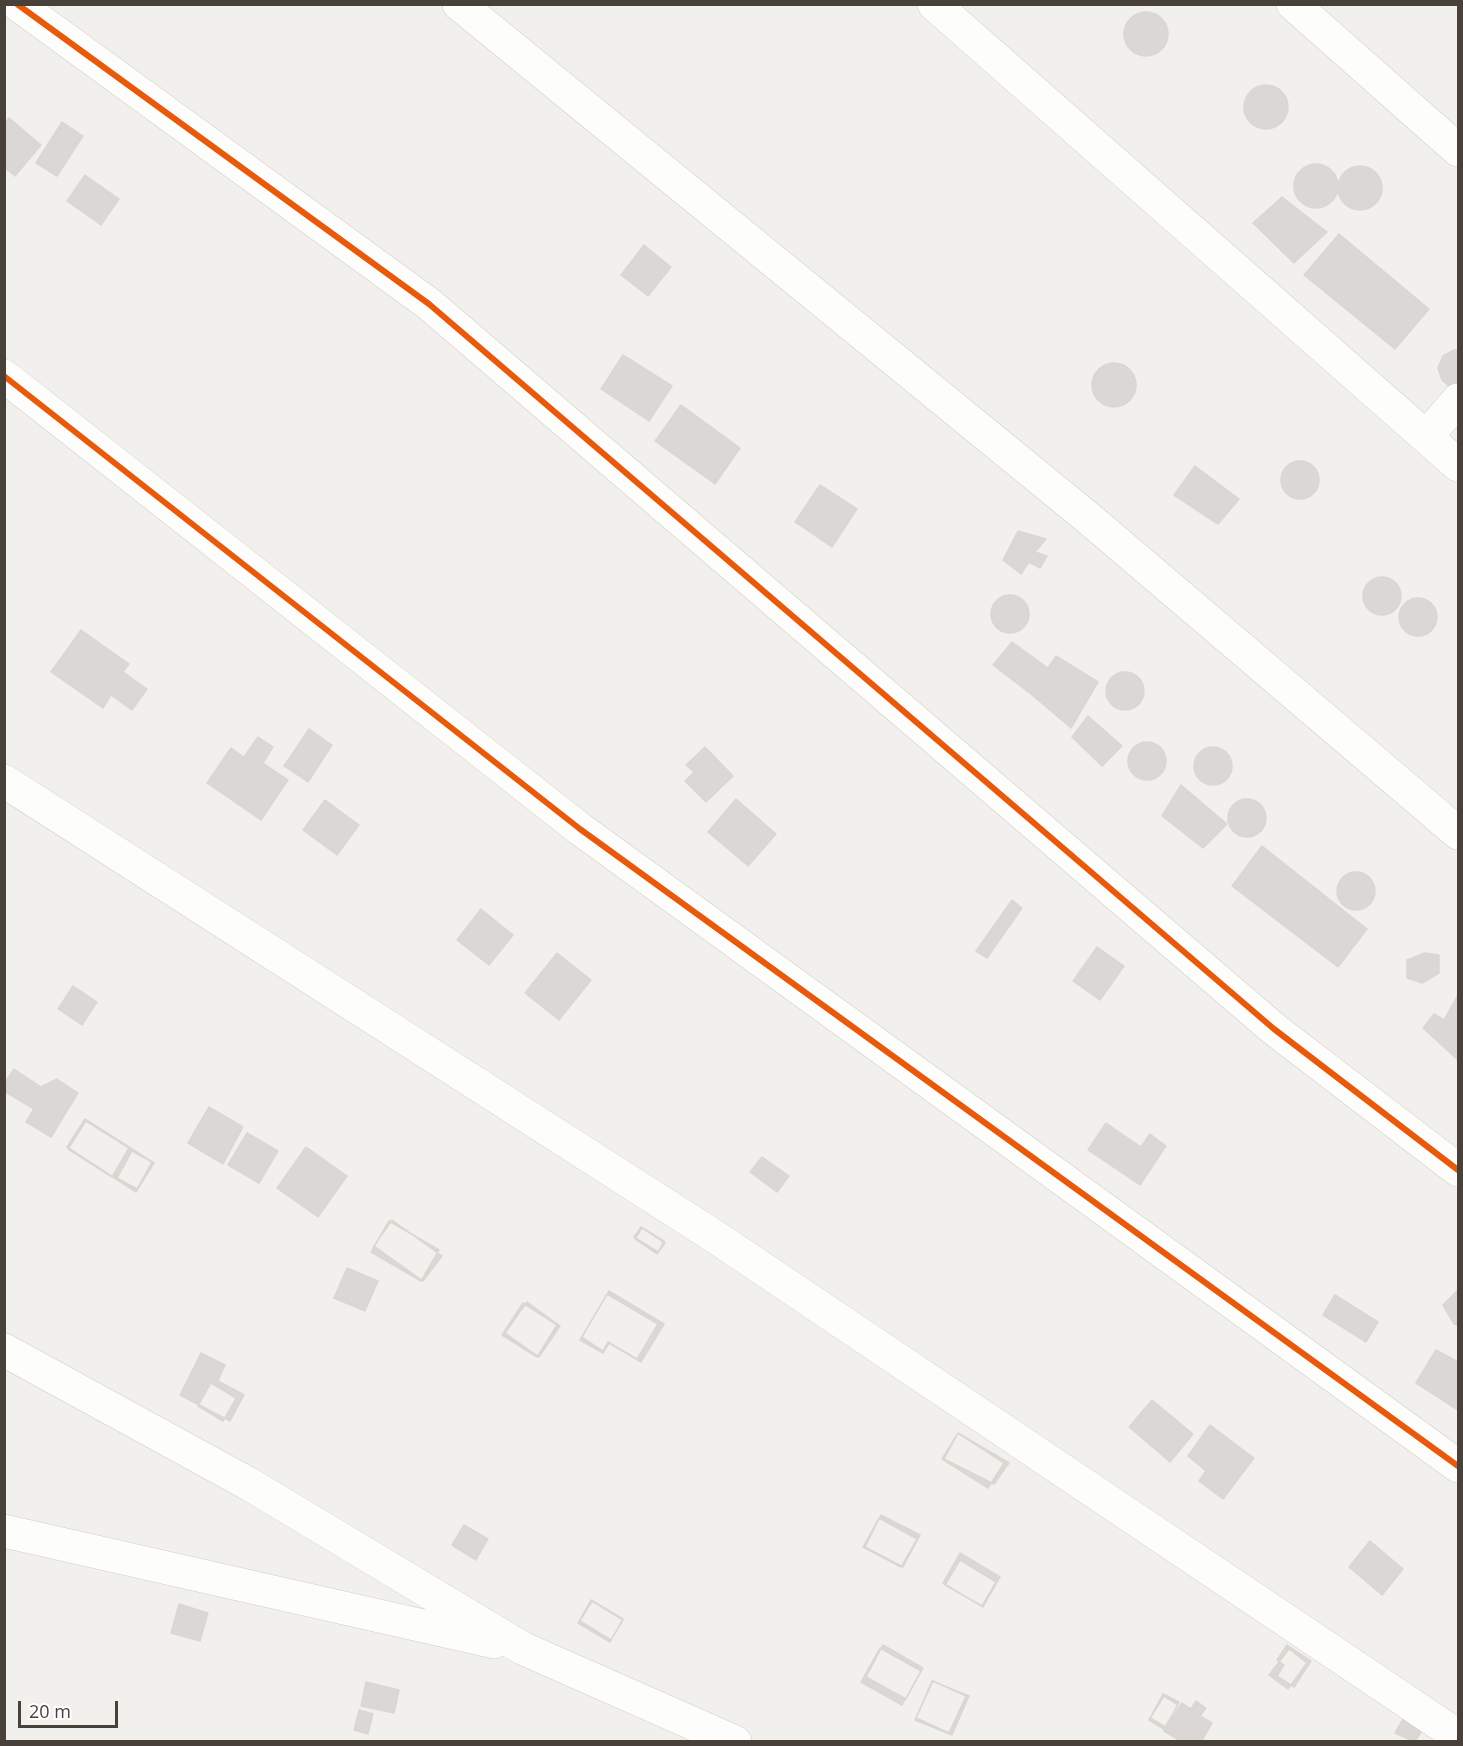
<!DOCTYPE html>
<style>
body{margin:0}
#map{position:relative;width:1463px;height:1746px;overflow:hidden;background:#f2f0ed;font-family:"Open Sans",sans-serif}
canvas{display:block}
.frame{position:absolute;inset:0;border:6px solid #484139;pointer-events:none}
.scale{position:absolute;left:18px;top:1701px;width:100px;height:27px;box-sizing:border-box;border:3px solid #484139;border-top:0;padding-left:8px;font-size:18px;line-height:21px;white-space:nowrap;color:#484139;-webkit-text-stroke:4px #fff;paint-order:stroke}
</style>
<div id="map">
<canvas width="1463" height="1746"></canvas>
<div class="frame"></div>
<div class="scale">20 m</div>
</div>
<script>
const context = document.querySelector('canvas').getContext('2d');
context.lineJoin = 'round';
function paint(path, color) { context.fillStyle = color; context.fill(path, 'evenodd'); }
function strokePath(path, color, width, dash) { context.strokeStyle = color; context.lineWidth = width; context.lineCap = dash ? 'butt' : 'round'; context.setLineDash(dash || []); context.stroke(path); }
const building = new Path2D(`
 M1124 34a22 22 0 1 1 44 0a22 22 0 1 1-44 0Z
 M1244 107a22 22 0 1 1 44 0a22 22 0 1 1-44 0Z
 M9,118L41,145L15,176L4,167V124Z
 M62,122L83,136L57,176L36,163Z
 M1294 186a22 22 0 1 1 44 0a22 22 0 1 1-44 0Z
 M1338 188a22 22 0 1 1 44 0a22 22 0 1 1-44 0Z
 M85,175L119,199L101,225L67,201Z
 M1282,197L1327,232L1294,263L1253,223Z
 M1339,234L1429,309L1395,349L1304,275Z
 M644,245L671,267L648,296L621,275Z
 M1454,350H1458V389L1451,388L1442,380L1438,368L1443,356Z
 M623,355L672,386L649,421L601,389Z
 M1092 385a22 22 0 1 1 44 0a22 22 0 1 1-44 0Z
 M681,405L740,448L715,484L655,441Z
 M1281 480a19 19 0 1 1 38 0a19 19 0 1 1-38 0Z
 M1195,466L1239,499L1218,524L1174,495Z
 M820,485L857,509L832,547L795,522Z
 M1018,531L1046,539L1035,552L1047,556L1040,568L1029,562L1021,574L1003,560Z
 M1363 596a19 19 0 1 1 38 0a19 19 0 1 1-38 0Z
 M991 614a19 19 0 1 1 38 0a19 19 0 1 1-38 0Z
 M1399 617a19 19 0 1 1 38 0a19 19 0 1 1-38 0Z
 M81,630L129,664L123,672L147,689L132,710L111,695L103,708L51,672Z
 M1012,642L1048,668L1031,694L993,665Z
 M1056,656L1098,682L1071,728L1031,694Z
 M1106 691a19 19 0 1 1 38 0a19 19 0 1 1-38 0Z
 M1088,716L1122,746L1102,766L1072,737Z
 M309,729L332,745L308,782L284,766Z
 M258,737L273,747L263,763L288,780L261,820L207,783L231,748L244,757Z
 M1128 761a19 19 0 1 1 38 0a19 19 0 1 1-38 0Z
 M1194 766a19 19 0 1 1 38 0a19 19 0 1 1-38 0Z
 M705,747L733,776L706,802L685,781L694,772L686,765Z
 M1181,785L1227,824L1203,848L1162,816Z
 M1228 818a19 19 0 1 1 38 0a19 19 0 1 1-38 0Z
 M736,799L776,834L748,866L708,832Z
 M325,800L359,825L337,855L303,830Z
 M1262,846L1367,929L1338,967L1232,886Z
 M1337 891a19 19 0 1 1 38 0a19 19 0 1 1-38 0Z
 M1012,900L1022,908L987,958L976,951Z
 M481,909L513,935L489,965L457,940Z
 M1097,947L1124,966L1100,1000L1073,981Z
 M557,953L591,980L559,1020L525,993Z
 M1425,953L1439,955V973L1422,983L1407,978V960Z
 M73,986L97,1002L82,1025L58,1009Z
 M1458,995V1060L1423,1028L1434,1014L1444,1020Z
 M14,1069L41,1087L57,1079L78,1093L51,1137L26,1122L34,1109L4,1091V1084Z
 M209,1107L243,1127L223,1164L188,1143Z
 M85,1119L154,1163L136,1192L67,1147Z
 M86,1121L129,1148L112,1177L68,1149Z
 M1106,1123L1141,1147L1150,1134L1166,1146L1140,1185L1088,1150Z
 M247,1133L278,1151L259,1183L228,1165Z
 M306,1147L347,1176L318,1217L277,1188Z
 M132,1151L152,1162L137,1189L117,1178Z
 M762,1157L789,1176L777,1192L750,1172Z
 M392,1220L442,1256L423,1281L374,1246Z
 M389,1221L439,1250L421,1281L371,1252Z
 M641,1227L664,1241L658,1252L634,1237Z
 M642,1228L665,1243L657,1254L635,1239Z
 M347,1268L378,1281L365,1311L334,1298Z
 M609,1291L664,1324L641,1362L609,1343L603,1353L580,1340Z
 M1457,1291L1458,1292V1325L1454,1324L1443,1305Z
 M607,1294L658,1324L637,1359L608,1342L603,1351L582,1337Z
 M1335,1295L1378,1322L1366,1342L1323,1315Z
 M527,1302L560,1326L539,1357L505,1333Z
 M523,1303L557,1325L537,1357L502,1335Z
 M1436,1350L1458,1362V1410L1416,1383Z
 M201,1353L225,1365L218,1381L244,1395L230,1421L180,1395Z
 M211,1383L236,1398L223,1421L198,1406Z
 M1152,1400L1193,1434L1170,1462L1129,1427Z
 M1210,1425L1254,1458L1223,1499L1199,1481L1206,1471L1188,1456Z
 M958,1433L1009,1463L994,1484L944,1459Z
 M958,1433L1004,1463L988,1488L942,1459Z
 M881,1515L920,1535L903,1567L865,1547Z
 M879,1518L917,1539L901,1567L863,1547Z
 M464,1525L488,1539L476,1560L452,1545Z
 M1370,1541L1403,1569L1382,1595L1349,1567Z
 M960,1553L1000,1577L983,1607L943,1583Z
 M960,1560L996,1582L982,1606L945,1585Z
 M591,1600L623,1619L610,1642L578,1623Z
 M592,1601L623,1620L611,1640L580,1621Z
 M179,1604L208,1613L200,1641L171,1633Z
 M883,1645L923,1668L906,1699L866,1677Z
 M1287,1645L1311,1661L1294,1687L1277,1676L1284,1665L1277,1660Z
 M880,1648L921,1671L902,1705L861,1682Z
 M1289,1649L1307,1663L1288,1689L1269,1675Z
 M932,1681L969,1696L952,1735L915,1720Z
 M933,1681L966,1696L949,1733L916,1718Z
 M366,1682L399,1690L394,1713L361,1706Z
 M1163,1694L1179,1702L1166,1727L1150,1718Z
 M1164,1696L1178,1705L1164,1729L1149,1720Z
 M1196,1701L1206,1708L1200,1716L1212,1723L1201,1742H1182L1164,1731L1182,1703L1191,1709Z
 M359,1710L373,1714L368,1734L354,1730Z
 M1403,1719L1422,1730L1415,1742L1395,1733Z`);
paint(building, '#dad7d4');
strokePath(building, '#dad7d3', 1.5);
const minor = new Path2D(`
 M17,4L429,304L1274,1029L1458,1170
 M459,4L1087,517L1458,833
 M934,4L1458,465
 M1293,4L1458,150
 M4,376L580,829L1458,1466
 M1426,437L1458,400
 M4,781L714,1236L1458,1736
 M4,1350L249,1484L522,1648L735,1742
 M4,1531L494,1642`);
strokePath(minor, '#d0cecb', 34);
strokePath(minor, '#fdfdfc', 33);
strokePath(new Path2D(`
 M17,4L429,304L1274,1029L1458,1170
 M4,376L580,829L1458,1466`), '#e8590c', 6);
</script>
